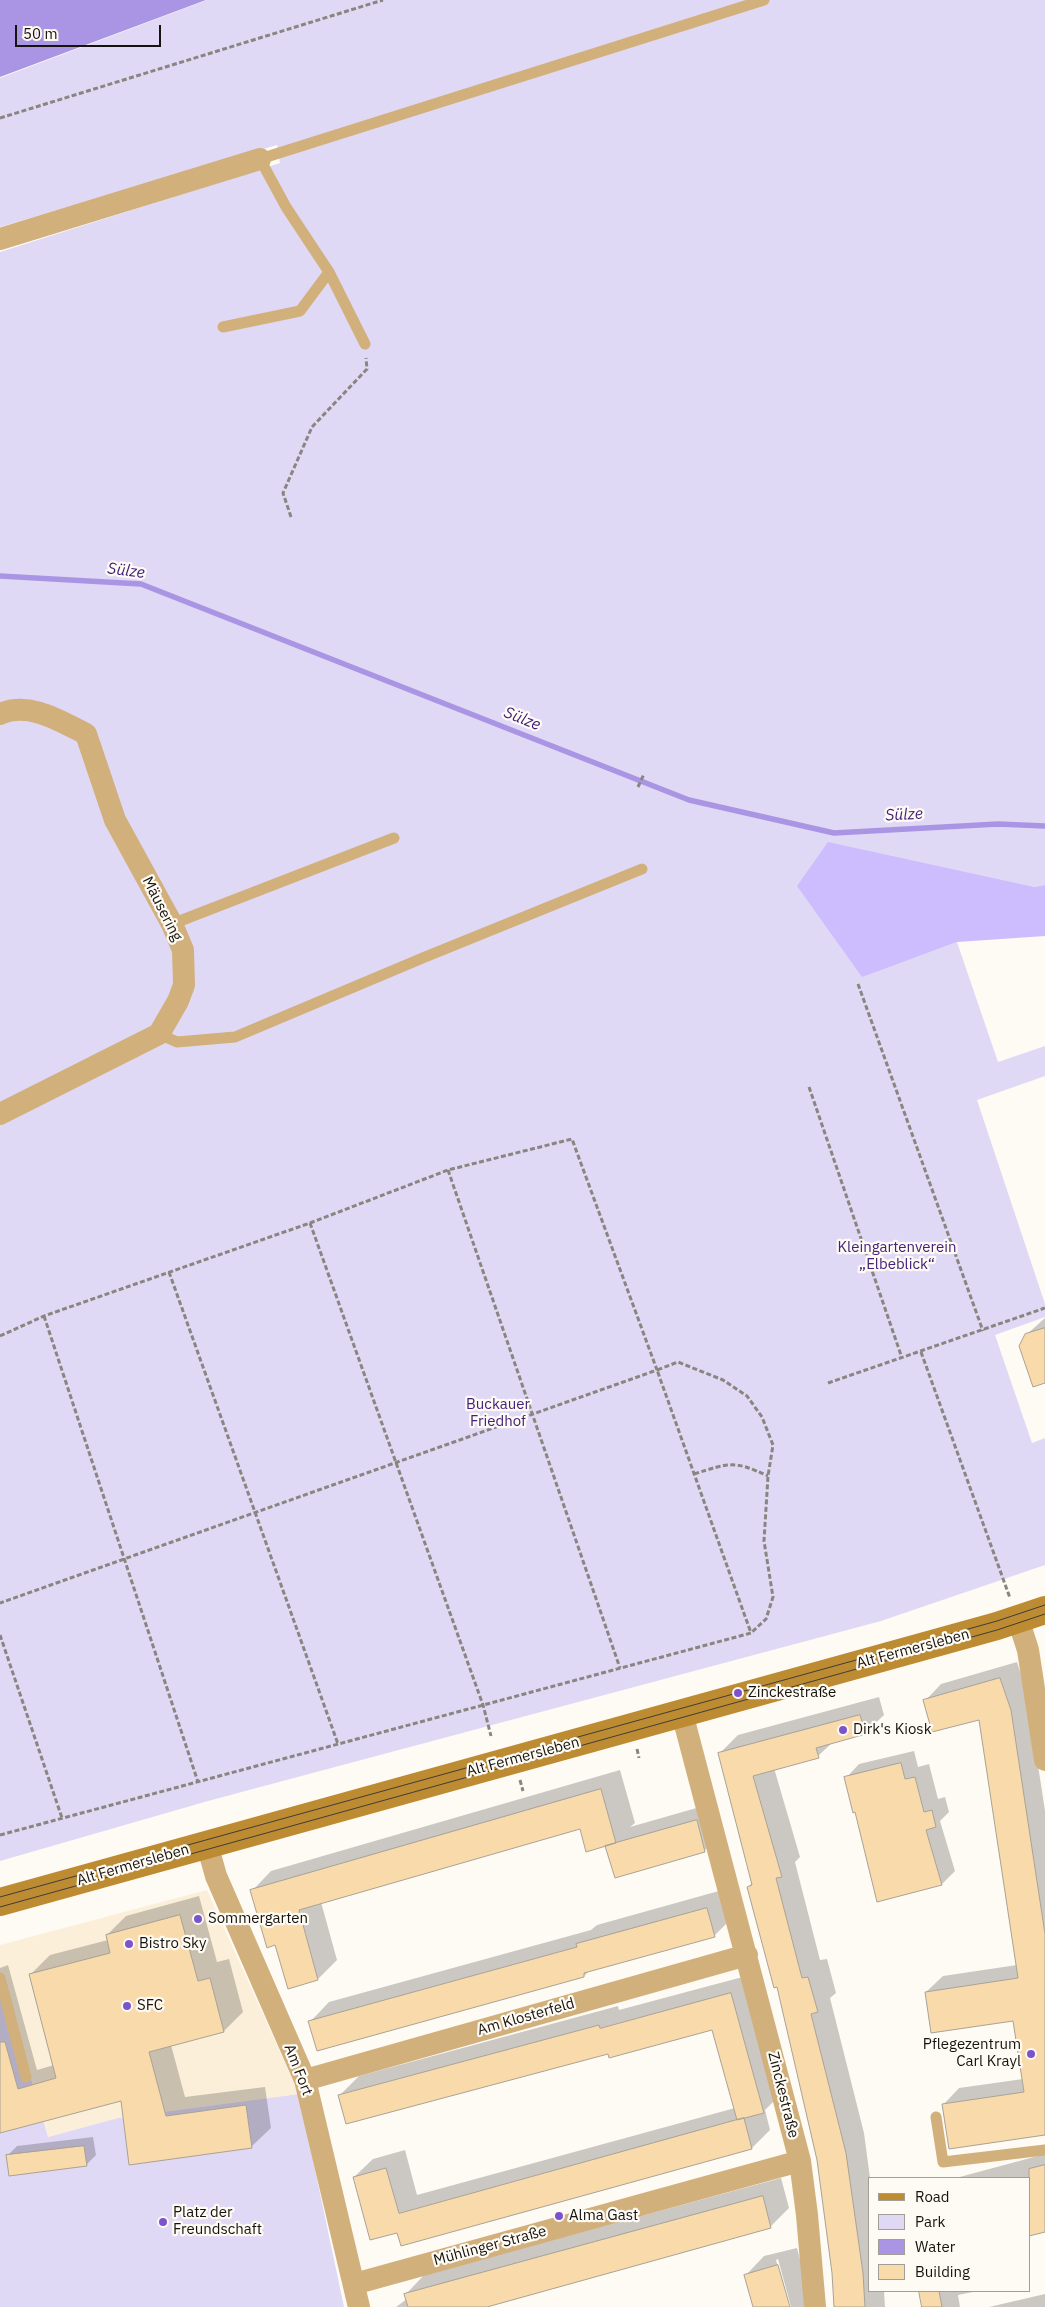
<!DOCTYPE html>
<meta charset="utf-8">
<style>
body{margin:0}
#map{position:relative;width:1045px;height:2307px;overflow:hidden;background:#fefaf4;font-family:"IBM Plex Sans",sans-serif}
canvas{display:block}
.legend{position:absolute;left:868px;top:2177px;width:162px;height:115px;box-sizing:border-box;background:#fefaf4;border:1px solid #a19e98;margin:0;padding:6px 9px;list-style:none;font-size:15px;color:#16130e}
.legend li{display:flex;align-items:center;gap:10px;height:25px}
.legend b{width:25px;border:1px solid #a19e98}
.scale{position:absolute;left:15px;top:25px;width:146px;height:22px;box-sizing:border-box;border:2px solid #16130e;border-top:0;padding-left:6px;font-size:15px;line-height:18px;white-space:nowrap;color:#16130e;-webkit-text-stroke:4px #fefaf4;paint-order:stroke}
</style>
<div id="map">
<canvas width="1045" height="2307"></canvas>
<ul class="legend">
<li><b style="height:6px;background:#bc8b32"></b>Road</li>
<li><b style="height:14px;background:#e0d9f5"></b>Park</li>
<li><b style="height:14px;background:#aa95e4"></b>Water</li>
<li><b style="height:14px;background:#f8daab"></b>Building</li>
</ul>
<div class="scale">50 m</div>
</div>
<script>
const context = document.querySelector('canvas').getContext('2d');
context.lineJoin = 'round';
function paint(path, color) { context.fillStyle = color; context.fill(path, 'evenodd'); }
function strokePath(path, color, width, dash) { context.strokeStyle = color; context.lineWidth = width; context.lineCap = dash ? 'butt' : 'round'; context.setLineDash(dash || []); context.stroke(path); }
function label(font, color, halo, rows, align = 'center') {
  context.font = font + ' "IBM Plex Sans",sans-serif'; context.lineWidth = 4.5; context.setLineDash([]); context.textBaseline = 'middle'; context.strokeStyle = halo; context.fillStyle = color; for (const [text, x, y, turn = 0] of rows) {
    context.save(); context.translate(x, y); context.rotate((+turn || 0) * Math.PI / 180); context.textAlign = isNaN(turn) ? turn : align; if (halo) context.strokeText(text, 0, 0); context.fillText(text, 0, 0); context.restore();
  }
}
paint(new Path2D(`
 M207,1890L299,2094L118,2118L48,2137L0,1972V1945Z`), '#fcefda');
paint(new Path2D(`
 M207,0H1045V885L1034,887L862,976L957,942L998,1062L1045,1046V1076L977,1100L1045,1304V1317L995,1335L1032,1443L1045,1438V1565L881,1621L208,1801L0,1861V252L280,163L277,145L0,227V78Z
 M0,1972L48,2137L118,2118L299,2094L344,2307H0Z`), '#e0d9f5');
paint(new Path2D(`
 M828,842L1034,887L1045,885V936L957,942L862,977L797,886Z`), '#cdbcfe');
paint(new Path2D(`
 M0,0H206L0,77Z`), '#aa95e4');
paint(new Path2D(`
 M1045,1318V1381L1026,1335Z
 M1017,1662L1027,1693L1045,1811V2134L943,2105L959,2088L1023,2079L1014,2019L926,1992L943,1976L1017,1965L980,1718L925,1701L941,1684Z
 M879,1697L884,1715L865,1733L833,1742L818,1756L774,1768L800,1857L795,1862L820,1960L827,1959L836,1993L830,1998L864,2133L870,2178L869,2291H884L885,2307H836L833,2273L818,2160L778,1985L748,1887L753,1882L719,1754L738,1735Z
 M914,1751L918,1767L929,1764L938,1799L945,1797L949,1812L940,1821L955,1871L942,1884L856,1811L846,1778L859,1764Z
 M620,1770L635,1823L630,1827L714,1803L722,1833L704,1851L607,1847L580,1827L321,1902L337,1960L318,1979L276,1944L252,1891L271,1871Z
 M726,1889L733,1917L714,1936L589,1971L584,1976L310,2022L329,2002L591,1930L597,1925Z
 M199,1896L217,1962L229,1959L243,2012L224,2031L171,2045L185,2097L265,2087L271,2128L251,2147L131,2163L122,2099L0,2132V1968L8,1965L37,2070L54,2065L30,1975L50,1955L108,1940L107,1935L126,1916Z
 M750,1975L782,2093L765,2110L770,2130L752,2148L398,2231L354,2177L373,2159L405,2150L417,2195L735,2108L713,2028L608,2052L340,2095L359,2076L618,2006L619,2010Z
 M93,2137L96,2155L86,2165L7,2156L17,2146Z
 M1045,2154V2231L1029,2235V2178H956Z
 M781,2178L789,2208L770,2227L482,2307H396L407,2299L406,2294L424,2275Z
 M797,2248L813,2307H791L778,2259L776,2260L789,2307H755L746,2275L764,2256Z
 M920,2291H978L958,2295L960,2307H923Z
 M1045,2294V2307H989Z`), '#0003');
strokePath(new Path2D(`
 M0,576L141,584L689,800L834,833L998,824L1045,826`), '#aa95e4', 5.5);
const building = new Path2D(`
 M1045,1328V1383L1033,1387L1019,1346L1025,1334Z
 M1000,1678L1011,1710L1045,1934V2135L949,2149L942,2104L1024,2092L1013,2021L931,2033L925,1992L1018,1978L979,1720L932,1732L923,1700Z
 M860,1715L866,1734L816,1748L819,1758L753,1776L782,1877L776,1878L802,1978L808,1977L818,2012L811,2014L846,2153L863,2273L865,2307H834L832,2273L817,2160L777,1987L774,1988L747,1887L752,1885L718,1753Z
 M901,1763L905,1779L915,1777L924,1812L932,1810L936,1827L926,1830L942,1885L877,1902L855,1812L853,1813L844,1777Z
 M601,1789L616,1843L586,1852L580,1829L299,1910L318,1980L288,1989L275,1945L267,1948L250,1890Z
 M697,1820L705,1852L615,1878L605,1846Z
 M707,1908L715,1937L584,1973V1977L317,2051L308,2021L577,1947L576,1944Z
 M180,1915L198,1981L210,1978L224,2032L149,2052L166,2116L246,2105L252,2148L129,2165L121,2101L0,2133V2042H5L18,2089L56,2078L29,1974L110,1953L106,1935Z
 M731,1993L764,2113L737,2120L712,2030L609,2058L608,2054L346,2124L338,2095L599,2025L600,2028Z
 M744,2118L752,2149L401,2246L397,2233L370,2240L353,2177L386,2168L399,2213Z
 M84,2146L87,2166L9,2176L6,2155Z
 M1045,2165V2232L1029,2236V2169Z
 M763,2196L771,2228L487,2307H408L404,2294Z
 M778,2265L790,2307H753L744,2275Z
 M919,2291H939L942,2307H922Z`);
paint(building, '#f8daab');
strokePath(building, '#aaa295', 1);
strokePath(new Path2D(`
 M0,118L383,0
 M291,517L283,493L312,427L367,369L366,358
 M638,787L644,774
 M858,984L983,1331
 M809,1087L902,1358
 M448,1170L620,1668
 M310,1223L483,1705L491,1736
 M169,1272L338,1744
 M44,1316L198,1782
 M0,1336L44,1316L310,1223L448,1170L572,1139L657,1370L0,1603
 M921,1352L1010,1598
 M828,1383L1045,1308
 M694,1474C729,1463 734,1460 768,1476
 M0,1635L62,1818
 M637,1749L639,1758
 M520,1780L523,1791
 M0,1835L751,1633L657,1370L678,1362L723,1380L747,1396L762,1417L773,1445L768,1476L764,1541L773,1597L766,1619L751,1633`), '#898580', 3, [5, 2.5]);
strokePath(new Path2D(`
 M223,327L300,311L329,272
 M365,344L329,272L286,207L260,159L764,0
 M172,924L394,838
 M159,1034L177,1042L235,1037L425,957L642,869
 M0,1978L26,2077
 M936,2117L943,2162L1045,2150`), '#d1b07c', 11);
strokePath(new Path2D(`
 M0,239L260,159
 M0,714C29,701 60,721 86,734L115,820L172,924L183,950L184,985L178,1001L159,1034L0,1114
 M1018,1619L1028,1650L1045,1760
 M682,1713L800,2161L807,2215L815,2307
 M207,1844L216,1876L305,2080L359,2307
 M305,2080L747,1955
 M354,2284L800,2161`), '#d1b07c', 22);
strokePath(new Path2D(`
 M0,1902L997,1626L1045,1610`), '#bc8b32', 28);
strokePath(new Path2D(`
 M0,1897L997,1621L1045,1605
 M0,1907L997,1630L1045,1614`), '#403d38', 1);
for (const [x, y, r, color] of [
 [738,1693,5,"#7d53cc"],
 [843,1730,5,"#7d53cc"],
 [198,1919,5,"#7d53cc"],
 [129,1944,5,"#7d53cc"],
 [127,2006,5,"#7d53cc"],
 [1031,2054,5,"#7d53cc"],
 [559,2216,5,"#7d53cc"],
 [163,2222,5,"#7d53cc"]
]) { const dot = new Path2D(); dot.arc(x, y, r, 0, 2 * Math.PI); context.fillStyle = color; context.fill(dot); strokePath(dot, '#fefaf4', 2); }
label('15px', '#16130e', '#fefaf4', [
 ["Mäusering",162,909,63],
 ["Alt Fermersleben",913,1649,-15],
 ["Alt Fermersleben",523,1757,-15],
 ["Alt Fermersleben",133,1865,-16],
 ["Am Klosterfeld",526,2017,-16],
 ["Am Fort",298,2070,69],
 ["Zinckestraße",783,2095,76],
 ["Mühlinger Straße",490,2246,-15]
]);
label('15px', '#44217c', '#fefaf4', [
 ["Kleingartenverein",897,1248],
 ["„Elbeblick“",897,1265],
 ["Buckauer",498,1405],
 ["Friedhof",498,1422]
]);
label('15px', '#16130e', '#fefaf4', [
 ["Zinckestraße",748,1693],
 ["Dirk's Kiosk",853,1730],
 ["Sommergarten",208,1919],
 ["Bistro Sky",139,1944],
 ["SFC",137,2006],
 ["Pflegezentrum",1021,2045,"right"],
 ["Carl Krayl",1021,2062,"right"],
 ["Platz der",173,2213],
 ["Freundschaft",173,2230],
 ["Alma Gast",569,2216]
], 'left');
label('italic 16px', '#411d78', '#fefaf4', [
 ["Sülze",126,571,7],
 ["Sülze",522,719,22],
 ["Sülze",904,815,-3]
]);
</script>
